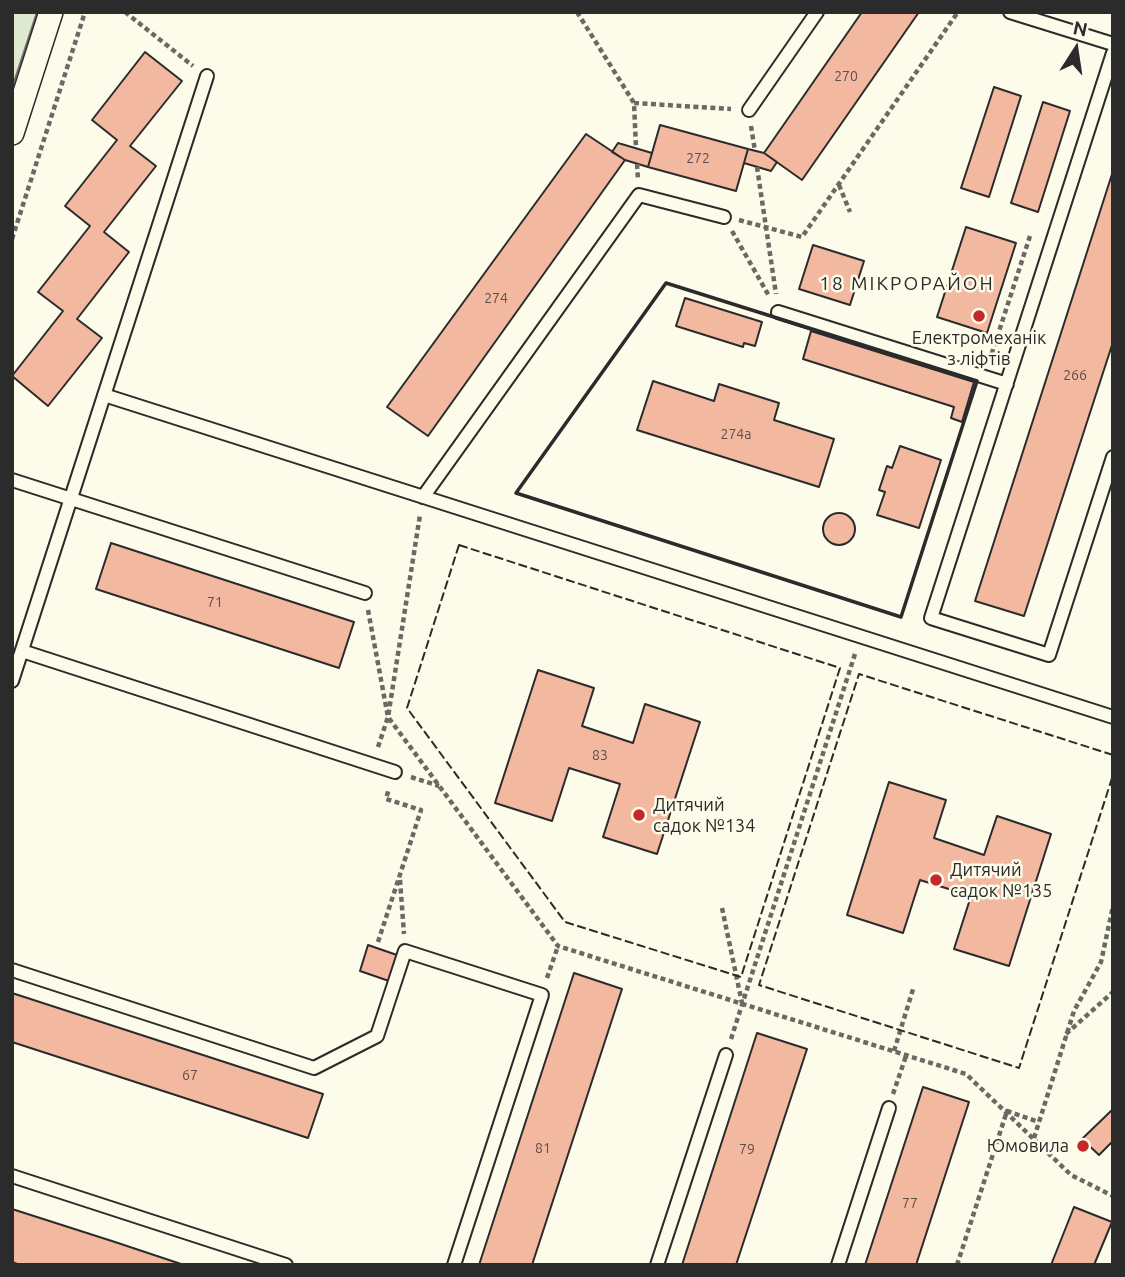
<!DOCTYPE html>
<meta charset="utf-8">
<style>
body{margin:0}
#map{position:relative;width:1125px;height:1277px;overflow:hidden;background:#fdfbea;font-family:Ubuntu,sans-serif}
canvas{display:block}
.frame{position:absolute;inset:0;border:14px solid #2b2b2b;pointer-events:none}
.north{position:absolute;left:1041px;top:14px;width:70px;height:70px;-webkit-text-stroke:5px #fdfbea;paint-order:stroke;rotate:12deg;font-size:19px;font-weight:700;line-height:28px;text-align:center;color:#2b2b2b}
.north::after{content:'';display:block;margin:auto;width:24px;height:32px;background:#2b2b2b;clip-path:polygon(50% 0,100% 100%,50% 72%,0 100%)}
</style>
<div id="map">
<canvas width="1125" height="1277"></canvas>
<div class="frame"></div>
<div class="north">N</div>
</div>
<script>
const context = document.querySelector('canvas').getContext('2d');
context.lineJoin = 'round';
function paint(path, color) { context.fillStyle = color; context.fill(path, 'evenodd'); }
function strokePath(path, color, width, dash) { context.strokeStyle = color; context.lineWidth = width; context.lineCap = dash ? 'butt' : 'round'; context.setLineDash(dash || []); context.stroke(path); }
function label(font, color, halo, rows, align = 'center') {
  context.font = font + ' Ubuntu,sans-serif'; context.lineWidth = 5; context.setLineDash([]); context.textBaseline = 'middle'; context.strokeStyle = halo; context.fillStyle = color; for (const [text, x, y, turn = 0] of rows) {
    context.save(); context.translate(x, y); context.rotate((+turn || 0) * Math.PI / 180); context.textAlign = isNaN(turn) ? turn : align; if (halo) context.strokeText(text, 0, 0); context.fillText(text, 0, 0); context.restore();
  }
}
const green = new Path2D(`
 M12,12H37L12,88Z`);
paint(green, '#deebd1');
strokePath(green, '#74746e', 2);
const building = new Path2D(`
 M862,12H919L802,180L764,153Z
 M145,52L182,81L130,146L156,166L104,232L129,252L77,319L102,338L48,406L12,376L63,311L38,292L90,226L65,206L117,140L92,120Z
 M994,87L1021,96L989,197L961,188Z
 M1043,102L1070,111L1038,212L1011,203Z
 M660,125L748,149L736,191L648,167Z
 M586,134L625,160L428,436L387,407Z
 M618,143L652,153L648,167L625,160L612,152Z
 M748,149L764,153L777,162L771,171L744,163Z
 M1113,171V342L1024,616L975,601Z
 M966,227L1016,243L987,333L937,317Z
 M813,245L864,261L850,305L799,289Z
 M685,298L762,322L755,346L744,343L743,347L676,326Z
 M811,331L974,382L962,422L951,418L954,407L803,359Z
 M653,381L714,401L719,384L779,403L774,420L834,439L819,487L637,430Z
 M900,446L941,460L919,528L877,515L885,492L879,490L887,466L892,468Z
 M823 529a16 16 0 1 1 32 0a16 16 0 1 1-32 0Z
 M111,543L354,622L339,668L96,589Z
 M538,670L594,688L582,726L633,743L645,704L700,722L657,854L603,837L620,784L569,768L552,821L495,803Z
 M889,782L946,800L934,838L984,855L997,816L1051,834L1009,966L954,949L971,896L920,880L903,933L847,915Z
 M368,945L397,955L389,981L360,971Z
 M574,973L622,989L532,1265H479Z
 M12,993L323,1094L308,1138L12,1042Z
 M757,1033L807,1049L736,1265H682Z
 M923,1087L969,1102L916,1265H865Z
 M1113,1109V1141L1099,1155L1082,1139Z
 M1074,1207L1112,1222L1094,1265H1051Z
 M12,1209L115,1242L184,1265H20L12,1262Z`);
paint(building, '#f2b8a0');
strokePath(building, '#2b2b2b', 2);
const lane = new Path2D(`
 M1010,12L1113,44
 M1113,53L931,618L1049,655L1113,457
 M749,110L817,12
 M778,312L1007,384
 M104,395L1113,717
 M12,480L365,593
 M423,497L639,195L724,217
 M22,651L395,772
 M12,681L207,76
 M12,970L314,1068L377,1036L405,951L542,995L454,1265
 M12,1176L286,1265
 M657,1265L726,1055
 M838,1265L889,1108`);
const street = new Path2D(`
 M12,133L51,12`);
strokePath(lane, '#2b2b2b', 16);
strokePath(street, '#2b2b2b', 26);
strokePath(new Path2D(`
 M125,12L193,66
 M577,12L634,103L636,148
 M634,103L731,109
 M751,126L755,151
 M637,164L638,180
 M757,167L776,294
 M839,185L850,212
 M739,220L802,237L958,12
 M732,231L769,296
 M12,239L85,12
 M989,362L1030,236
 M368,610L388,717L558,946L966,1074L1071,1175L1113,1196
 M378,747L388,717L420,515
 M411,777L439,786
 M400,880L404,934
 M722,908L742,1003
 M378,942L421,810L386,799L389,788
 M547,978L558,946
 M1066,1034L1113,992
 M731,1039L855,654
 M894,1051L914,986
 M893,1094L906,1056
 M1034,1138L1074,1011L1101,962L1113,906
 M957,1265L1007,1111L1039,1122`), '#6a6964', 4.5, [5, 3.5]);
strokePath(lane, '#fdfbea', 12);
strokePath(street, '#fdfbea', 23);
strokePath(new Path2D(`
 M459,545L840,668L741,977L565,922L407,708Z
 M1113,755L859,674L759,985L1019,1068L1113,775`), '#2b2b2b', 2, [9, 3.5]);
strokePath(new Path2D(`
 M666,283L977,381L901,617L516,493Z`), '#2b2b2b', 3.5);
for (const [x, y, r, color] of [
 [979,316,7,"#c62828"],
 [639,815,7,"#c62828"],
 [936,880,7,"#c62828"],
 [1083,1146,7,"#c62828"]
]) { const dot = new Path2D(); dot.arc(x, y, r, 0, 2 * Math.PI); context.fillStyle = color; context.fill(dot); strokePath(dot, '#fdfbea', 2.5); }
label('14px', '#5d4e48', null, [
 ["270",846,76],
 ["272",698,158],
 ["274",496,298],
 ["266",1075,375],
 ["274а",736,434],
 ["71",215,602],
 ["83",600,755],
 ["67",190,1075],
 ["81",543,1148],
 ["79",747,1149],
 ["77",910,1203]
]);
label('18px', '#2b2b2b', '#fdfbea', [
 ["Електромеханік",979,338,"center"],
 ["з ліфтів",979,359,"center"],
 ["Дитячий",653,805],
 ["садок №134",653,826],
 ["Дитячий",950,870],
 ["садок №135",950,891],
 ["Юмовила",1069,1146,"right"]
], 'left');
context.letterSpacing = '2px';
label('19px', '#2b2b2b', '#fdfbea', [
 ["18 МІКРОРАЙОН",907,284]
]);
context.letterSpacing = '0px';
</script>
